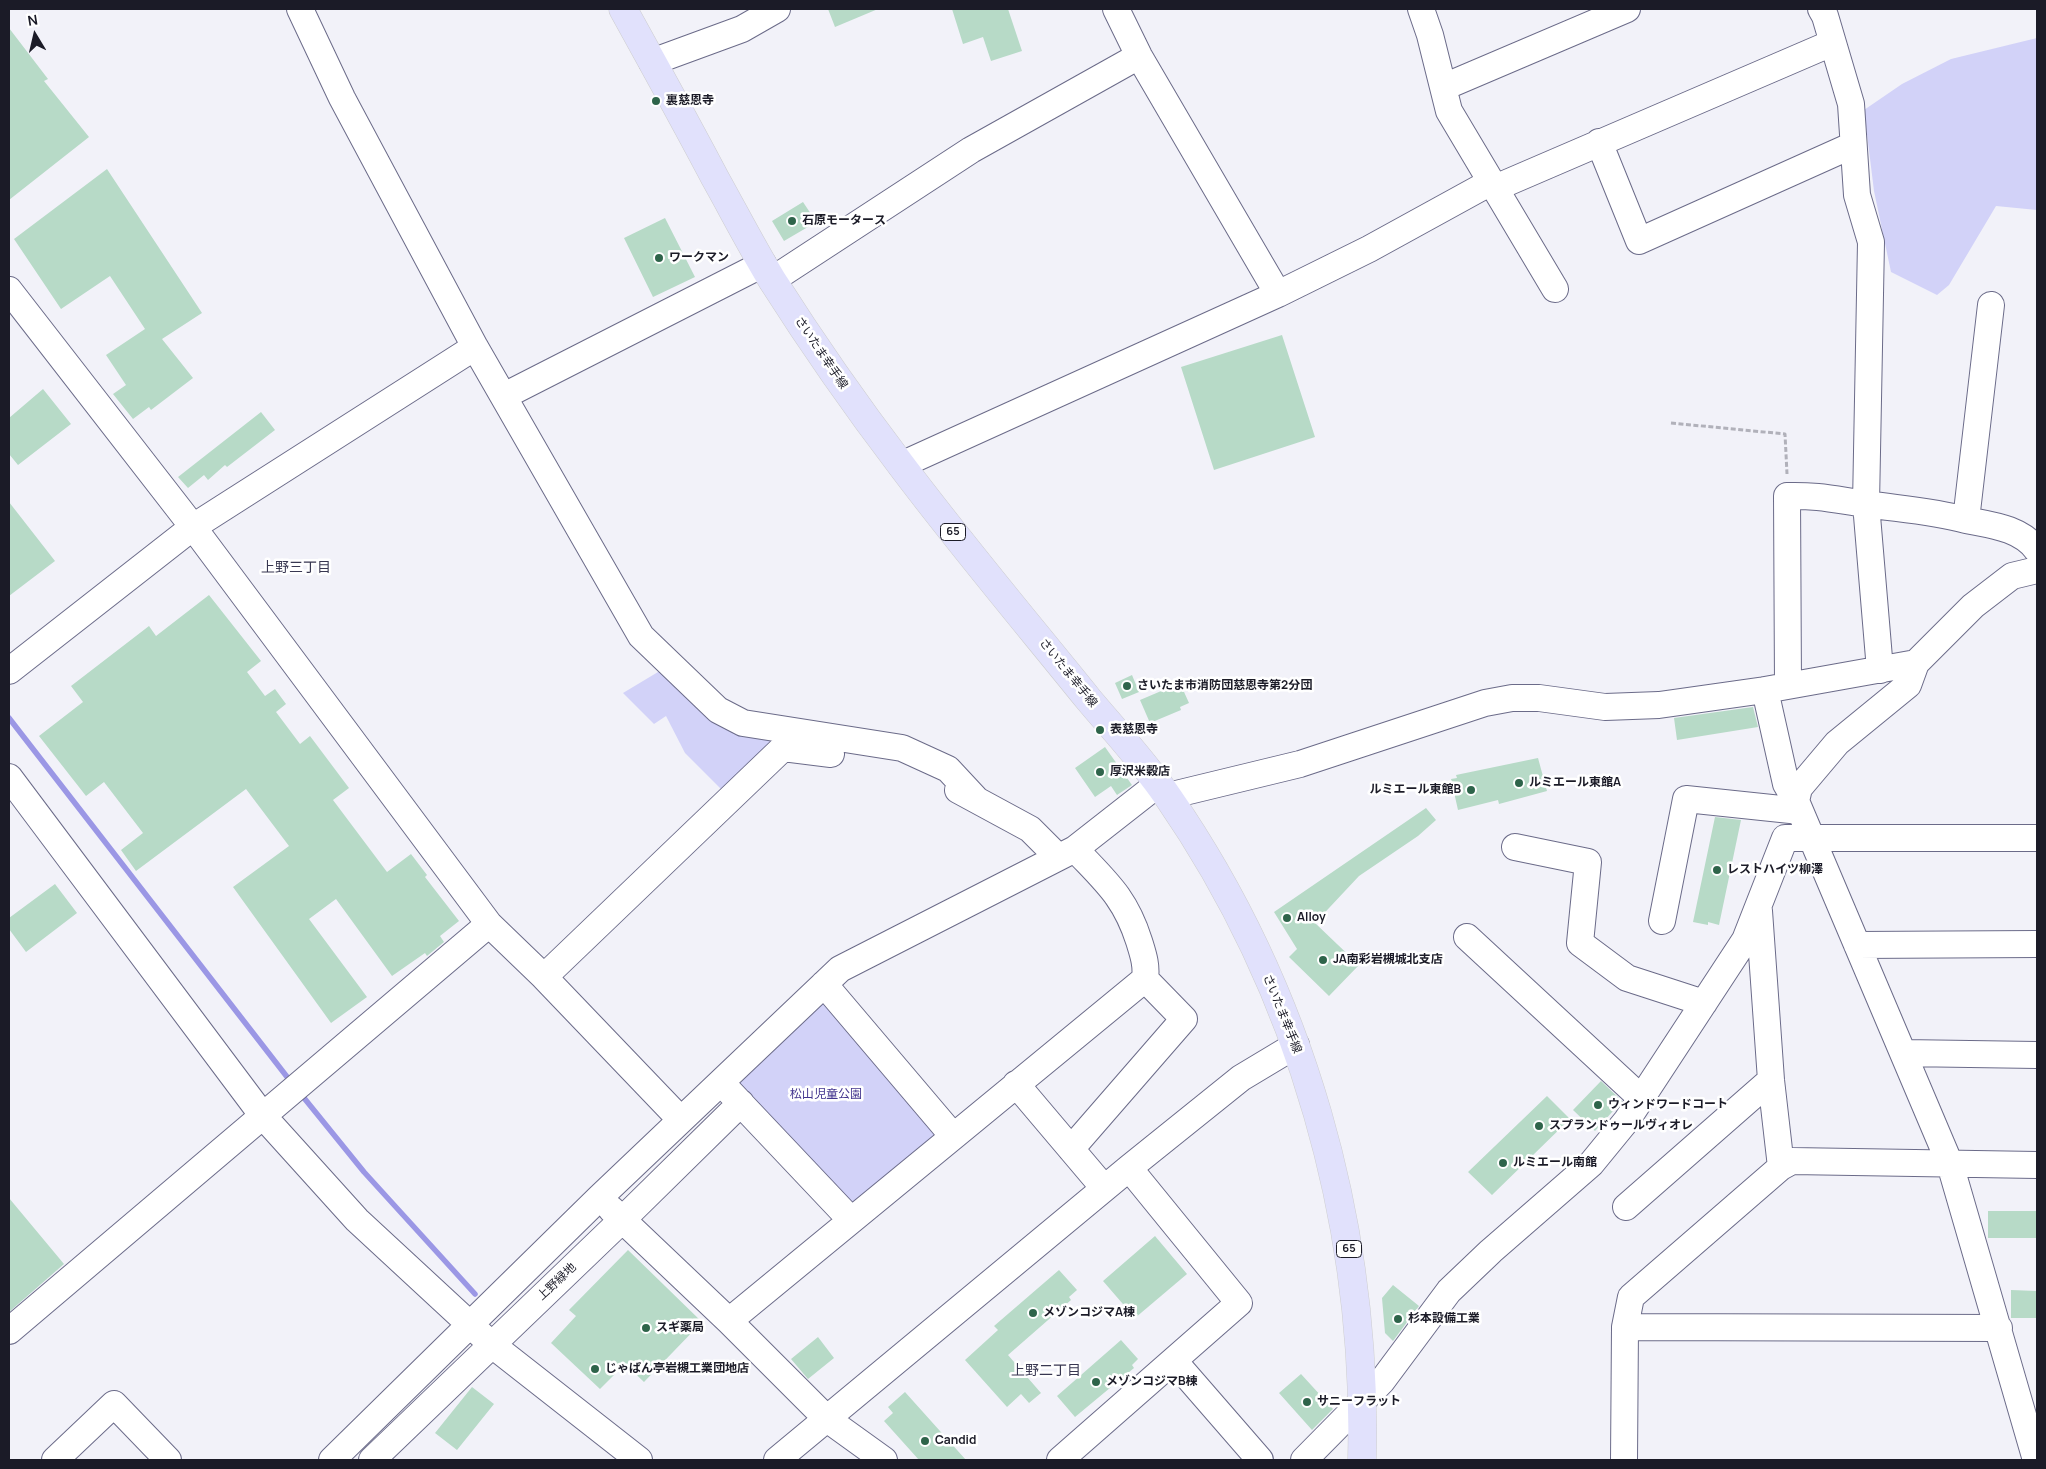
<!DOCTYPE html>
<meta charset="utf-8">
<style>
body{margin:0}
#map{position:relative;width:2046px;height:1469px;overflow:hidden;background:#f2f2f9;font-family:Manrope,sans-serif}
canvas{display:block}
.frame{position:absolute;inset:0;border:10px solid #1b1b27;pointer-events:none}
.north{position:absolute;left:10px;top:10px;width:50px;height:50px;-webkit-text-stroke:4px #fff;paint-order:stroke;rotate:351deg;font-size:14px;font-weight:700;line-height:20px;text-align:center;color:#1b1b27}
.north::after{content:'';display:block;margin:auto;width:18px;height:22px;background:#1b1b27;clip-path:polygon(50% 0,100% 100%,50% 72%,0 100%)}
</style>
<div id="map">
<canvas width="2046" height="1469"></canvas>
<div class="frame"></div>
<div class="north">N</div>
</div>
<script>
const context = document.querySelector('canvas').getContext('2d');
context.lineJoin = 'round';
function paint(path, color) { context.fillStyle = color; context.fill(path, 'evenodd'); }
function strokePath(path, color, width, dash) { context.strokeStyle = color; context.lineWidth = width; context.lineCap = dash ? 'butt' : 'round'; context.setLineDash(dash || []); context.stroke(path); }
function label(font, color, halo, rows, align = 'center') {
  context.font = font + ' Manrope,"Noto Sans JP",sans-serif'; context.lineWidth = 5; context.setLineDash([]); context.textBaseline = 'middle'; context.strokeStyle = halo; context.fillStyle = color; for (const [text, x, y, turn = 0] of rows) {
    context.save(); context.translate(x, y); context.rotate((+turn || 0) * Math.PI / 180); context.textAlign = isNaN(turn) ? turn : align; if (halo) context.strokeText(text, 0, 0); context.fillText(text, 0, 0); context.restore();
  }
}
paint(new Path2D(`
 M2037,38V210L1996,206L1949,285L1937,295L1891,272L1874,191L1864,110L1902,84L1951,59Z
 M663,669L783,740L723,791L685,753L666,716L654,724L623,693Z
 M827,1002L936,1128L935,1138L859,1204L848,1206L735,1082L815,1004Z`), '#d2d2f8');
strokePath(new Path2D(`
 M9,718L291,1082
 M300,1093L364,1172L475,1294`), '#9b97e5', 5.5);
paint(new Path2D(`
 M828,9H878L835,27Z
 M952,9H1008L1022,51L991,61L983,37L963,44Z
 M9,28L48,79L44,81L89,137L9,200Z
 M107,169L202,313L162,339L193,378L151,410L149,407L133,419L113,394L126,385L106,355L145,329L110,276L61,309L14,239Z
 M803,202L811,214L809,217L813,224L784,241L772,221Z
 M665,218L695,277L653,297L624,238Z
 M1282,335L1315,437L1214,470L1181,367Z
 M43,389L71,424L18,465L9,454V418Z
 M261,412L275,430L227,467L225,465L208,480L204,475L188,488L178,477Z
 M9,502L55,561L9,596Z
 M209,595L261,661L247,672L265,696L275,689L286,704L276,712L300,744L310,736L349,788L333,800L387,872L411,854L427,875L425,877L459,921L440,936L444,942L427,956L425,953L392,976L336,899L309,919L367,997L331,1023L233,887L289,846L246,789L136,871L121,850L143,833L104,782L86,796L39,736L83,702L71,686L149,626L156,636Z
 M1132,675L1139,692L1122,699L1115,683Z
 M1180,683L1189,703L1180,707L1181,710L1150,723L1140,700Z
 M1753,707L1758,727L1677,740L1674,718Z
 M1105,747L1132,785L1117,795L1111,786L1095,797L1075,768Z
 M1538,758L1547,791L1499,804L1498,800L1458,810L1451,779L1457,778L1456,775Z
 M1426,808L1436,820L1418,836L1359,876L1315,923L1359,965L1329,996L1289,957L1297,949L1274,912Z
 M1715,817L1741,820L1719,925L1708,922V925L1693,922Z
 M55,884L77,913L26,952L9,929V918Z
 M1601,1081L1622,1101L1595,1131L1573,1110Z
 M1547,1096L1570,1119L1492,1195L1468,1172Z
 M9,1198L64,1264L9,1312Z
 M1988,1211H2037V1238H1988Z
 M1155,1236L1187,1274L1135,1318L1103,1281Z
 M628,1250L702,1322L644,1382L625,1364L600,1389L551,1343L576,1316L569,1310Z
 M1059,1270L1077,1290L1069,1297L1071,1300L1008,1355L1041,1393L1029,1403L1021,1394L1007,1407L965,1360L998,1330L994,1326Z
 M1393,1285L1419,1306L1393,1341L1385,1333L1382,1298Z
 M2011,1290L2037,1291V1318H2011Z
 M818,1337L834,1358L808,1379L791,1359Z
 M1121,1340L1138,1359L1132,1365L1134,1368L1075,1417L1057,1396Z
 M1301,1374L1333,1409L1312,1430L1279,1393Z
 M472,1387L494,1404L457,1450L435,1433Z
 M905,1392L966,1460H919L884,1421L893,1413L888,1407Z`), '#b7dac7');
const minor = new Path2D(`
 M300,9L342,98L475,347L641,636L718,710L743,723L902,748L948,769L975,798
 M1116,9L1139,56L1278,294
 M1421,9L1430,35L1449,111L1555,289
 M1821,9L1825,16L1851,104L1857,195L1871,242L1866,504L1880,670
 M652,62L742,29L777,9
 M1444,87L1627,9
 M1599,142L1639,241L1853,145
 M1495,188L1832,43
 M772,280L971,150L1139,56
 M9,290L193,527L489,924L544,977L681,1120
 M1991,305L1966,520C1991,525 2021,528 2037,550
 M504,396L763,264
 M901,465L1278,294L1369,249L1491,182
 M9,671L193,527L475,347
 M1788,685L1787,496C1818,495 1837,500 1867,504C1901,509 1933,511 1966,520
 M1765,690L1786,784L1796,801
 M9,777L263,1116L357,1220L491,1344L639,1460
 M958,790L1030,829L1058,857
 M1168,796L1300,764L1485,703L1512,698H1539L1605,707L1659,705L1765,690L1916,663
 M1515,847L1588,862L1580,943L1627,978L1704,1003
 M1759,911L1771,1080L1781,1167
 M1662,921L1686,799L1800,811
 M1467,937L1641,1098
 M1857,945L2037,944
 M544,977L783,748L831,754
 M824,984L953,1136
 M1903,1053L2037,1055
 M1016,1084L1104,1188
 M729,1091L851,1220
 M1071,1149L1184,1019L1145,979
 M1626,1207L1771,1080
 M611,1209L729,1321L827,1419L884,1460
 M729,1321L1145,979C1147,965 1143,954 1139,941C1125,897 1106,882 1075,849
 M1625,1327L1999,1328
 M9,1331L489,924
 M1174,1361L1260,1460
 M55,1460L114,1404L168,1460
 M332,1460L599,1198L840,969L1075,849L1158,784
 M372,1460L622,1220L741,1103
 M777,1460L1129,1168L1241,1078L1296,1045
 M1060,1460L1239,1303L1129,1168
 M1304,1460L1382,1381L1449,1291L1491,1251L1591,1164L1627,1120L1745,940L1785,838H2037
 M1624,1460L1625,1327L1631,1297L1781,1167L1792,1161L2037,1165
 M2036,1460L1950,1164L1796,801L1799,788L1837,743L1908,685L1916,663L1973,606L2012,576L2037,570`);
const major = new Path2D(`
 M623,9C654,65 685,121 715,178C734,212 752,247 772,280C812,343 856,406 901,465C961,545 1026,622 1089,700C1116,732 1145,763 1168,797C1302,991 1368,1226 1362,1460`);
strokePath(minor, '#6b6b89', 28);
strokePath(major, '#cdcdcf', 29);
strokePath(new Path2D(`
 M1671,423L1785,434L1787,474`), '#b1b1ba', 3, [5, 2.5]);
strokePath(minor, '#fff', 26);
strokePath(major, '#e1e1fc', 28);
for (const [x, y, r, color] of [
 [656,101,5,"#2e644a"],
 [792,221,5,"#2e644a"],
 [659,258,5,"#2e644a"],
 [1127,686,5,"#2e644a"],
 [1100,730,5,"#2e644a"],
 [1100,772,5,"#2e644a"],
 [1519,783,5,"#2e644a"],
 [1471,790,5,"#2e644a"],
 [1717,870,5,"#2e644a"],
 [1287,918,5,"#2e644a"],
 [1323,960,5,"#2e644a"],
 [1598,1105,5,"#2e644a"],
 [1539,1126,5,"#2e644a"],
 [1503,1163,5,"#2e644a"],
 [1033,1313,5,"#2e644a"],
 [1398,1319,5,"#2e644a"],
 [646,1328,5,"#2e644a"],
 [595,1369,5,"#2e644a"],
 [1096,1382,5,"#2e644a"],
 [1307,1402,5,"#2e644a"],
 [925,1441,5,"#2e644a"]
]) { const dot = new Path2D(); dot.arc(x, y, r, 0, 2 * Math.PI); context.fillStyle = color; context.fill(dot); strokePath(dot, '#fff', 2); }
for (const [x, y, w] of [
 [953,532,25],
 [1349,1249,25]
]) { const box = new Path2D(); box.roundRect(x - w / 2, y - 8.5, w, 17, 4); context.fillStyle = '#fff'; context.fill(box); strokePath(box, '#1b1b27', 1); }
label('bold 11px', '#1b1b27', null, [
 ["65",953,532],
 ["65",1349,1249]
]);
label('bold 12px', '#1b1b27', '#fff', [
 ["裏慈恩寺",666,101],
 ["石原モータース",802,221],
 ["ワークマン",669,258],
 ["さいたま市消防団慈恩寺第2分団",1137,686],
 ["表慈恩寺",1110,730],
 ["厚沢米穀店",1110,772],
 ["ルミエール東館A",1529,783],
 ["ルミエール東館B",1461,790,"right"],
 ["レストハイツ柳澤",1727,870],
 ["Alloy",1297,918],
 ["JA南彩岩槻城北支店",1333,960],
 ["ウィンドワードコート",1608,1105],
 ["スプランドゥールヴィオレ",1549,1126],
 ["ルミエール南館",1513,1163],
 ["メゾンコジマA棟",1043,1313],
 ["杉本設備工業",1408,1319],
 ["スギ薬局",656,1328],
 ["じゃぱん亭岩槻工業団地店",605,1369],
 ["メゾンコジマB棟",1106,1382],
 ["サニーフラット",1317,1402],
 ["Candid",935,1441]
], 'left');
label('12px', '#1b1b27', '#fff', [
 ["さいたま幸手線",821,353,56],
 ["さいたま幸手線",1068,673,51],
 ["さいたま幸手線",1282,1014,68],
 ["上野緑地",557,1282,-43]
]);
label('12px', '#43358f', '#fff', [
 ["松山児童公園",826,1095]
]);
label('14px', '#383751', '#fff', [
 ["上野三丁目",296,568],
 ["上野二丁目",1046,1371]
]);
</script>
